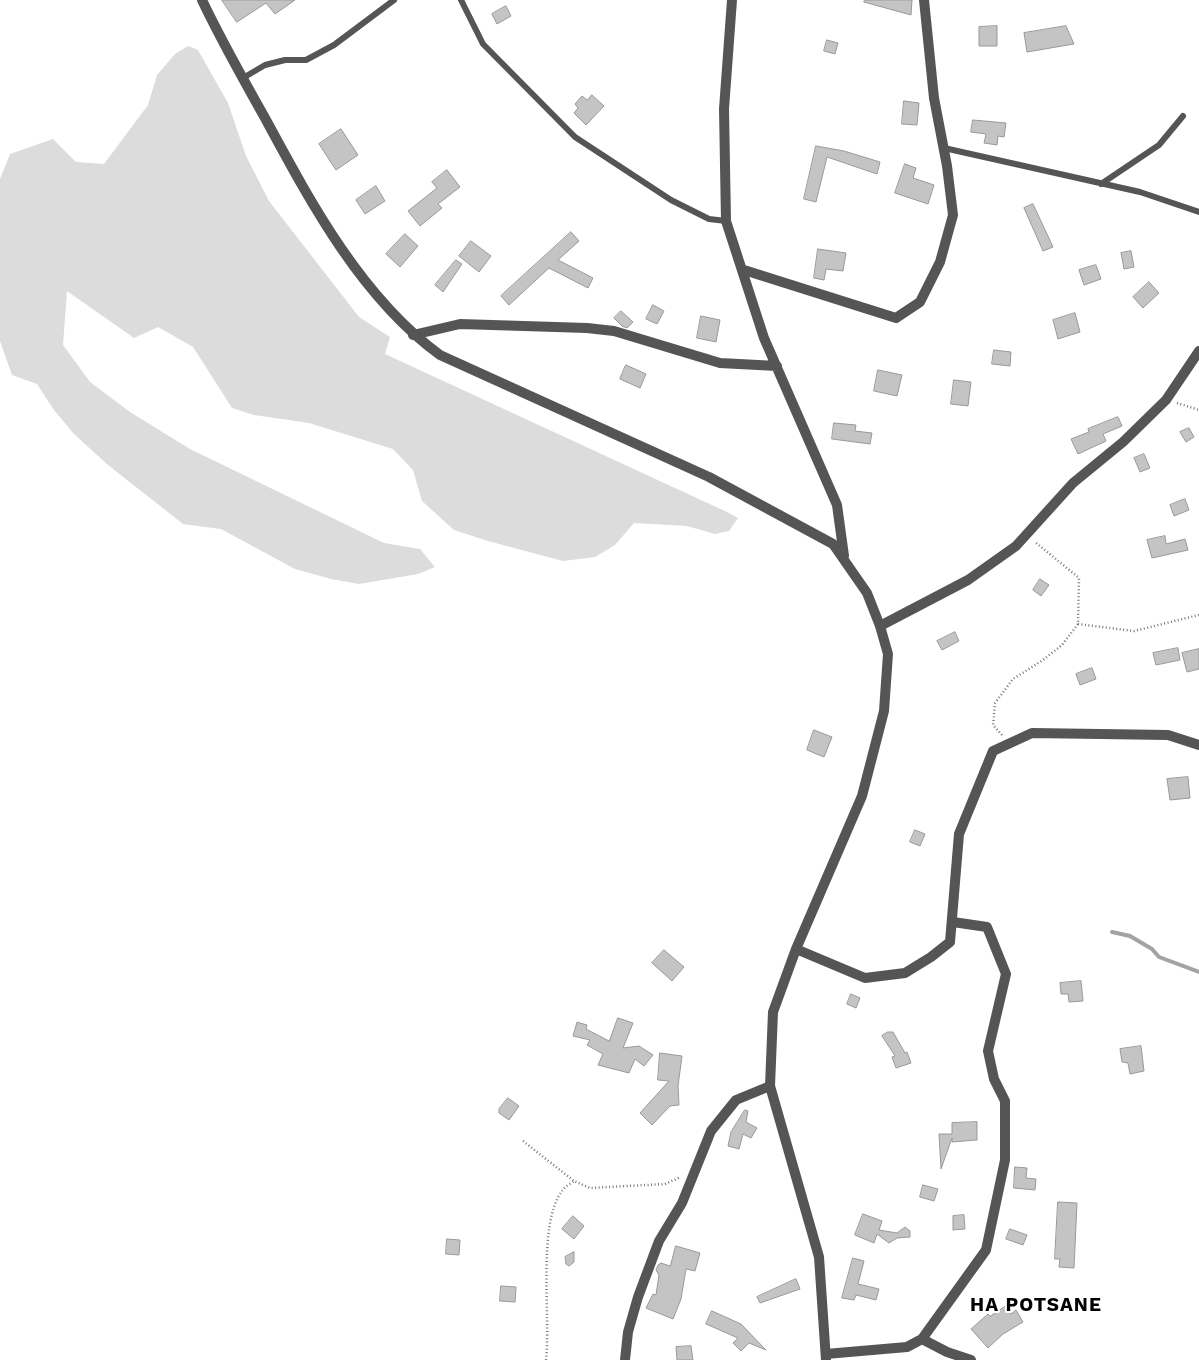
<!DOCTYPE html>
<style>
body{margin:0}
canvas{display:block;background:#fff}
</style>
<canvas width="1199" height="1360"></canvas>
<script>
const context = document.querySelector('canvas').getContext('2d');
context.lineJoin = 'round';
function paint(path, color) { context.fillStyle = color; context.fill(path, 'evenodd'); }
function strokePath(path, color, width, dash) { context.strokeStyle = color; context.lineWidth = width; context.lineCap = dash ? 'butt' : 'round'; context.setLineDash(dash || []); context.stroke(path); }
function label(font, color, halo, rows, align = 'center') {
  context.font = font + ' "Work Sans",sans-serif'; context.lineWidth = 4; context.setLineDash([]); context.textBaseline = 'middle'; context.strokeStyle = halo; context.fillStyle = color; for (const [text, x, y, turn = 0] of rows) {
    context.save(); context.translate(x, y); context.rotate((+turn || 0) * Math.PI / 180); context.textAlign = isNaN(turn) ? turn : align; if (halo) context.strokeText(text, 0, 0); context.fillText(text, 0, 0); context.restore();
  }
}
paint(new Path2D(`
 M188,46L198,50L228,103L246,156L269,201L359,317L390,337L385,354L727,512L738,518L729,531L715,534L687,526L634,523L615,545L595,557L563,561L488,541L454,530L422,501L413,470L393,449L309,423L254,415L232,408L193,347L158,327L134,338L67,291L63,345L90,382L130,412L190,449L384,543L420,549L435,567L418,574L359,584L331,579L295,569L221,529L183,524L108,465L74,434L54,410L37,384L12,375L0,341V179L10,154L53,139L76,162L104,164L148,105L157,75L175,54Z`), '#dcdcdc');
strokePath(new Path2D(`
 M1112,932L1130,936L1152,949L1159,957L1199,972`), '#a3a3a3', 4);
const building = new Path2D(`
 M222,0H295L275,14L266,3L237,22Z
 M865,0H912L911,15L864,2Z
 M506,6L511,16L497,24L492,14Z
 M997,26V46H979V27Z
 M1066,26L1074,44L1027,52L1024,33Z
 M827,40L838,43L835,54L824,51Z
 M592,95L604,106L586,125L574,113L578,108L575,104L582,96L587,100Z
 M904,101L919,103L917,125L902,124Z
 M973,120L1006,123L1004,137L998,136L997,145L984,143L986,134L971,132Z
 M341,129L358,155L336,170L319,144Z
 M816,146L844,151L880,162L877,174L827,157L816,202L804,199Z
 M905,164L916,168L913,178L934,185L928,204L895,193Z
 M447,170L460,187L438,204L442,208L420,226L408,211L437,188L432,182Z
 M376,186L385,201L365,214L356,200Z
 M1033,204L1053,247L1043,251L1024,208Z
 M571,232L579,241L558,260L593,278L588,288L549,268L509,305L501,296Z
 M405,234L418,246L400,267L386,254Z
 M471,241L491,256L479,272L459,256Z
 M818,249L846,253L843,271L826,269L824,280L814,278Z
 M1131,251L1134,267L1124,269L1121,253Z
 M456,260L462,264L443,292L435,285Z
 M1096,265L1101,279L1084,285L1079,270Z
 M1149,282L1159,293L1143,308L1133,297Z
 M653,305L664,311L657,324L646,319Z
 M621,311L633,322L627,328L622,326L614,318Z
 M1075,313L1080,332L1058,339L1053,320Z
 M701,316L720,320L716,342L697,338Z
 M994,350L1011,352L1010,366L992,364Z
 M626,365L646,374L640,388L620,379Z
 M878,370L902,375L897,396L874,391Z
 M954,380L971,382L968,406L951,404Z
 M1118,417L1122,426L1103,434L1106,441L1078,454L1071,439L1089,432L1088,429Z
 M834,423L856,425L855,431L872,433L870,444L832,439Z
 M1189,428L1194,437L1186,442L1180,432Z
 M1144,454L1150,468L1140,472L1134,458Z
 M1185,499L1189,510L1174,516L1170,505Z
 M1165,536L1166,544L1185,539L1188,550L1152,558L1147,540Z
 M1040,579L1049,585L1041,596L1033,590Z
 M955,632L959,641L942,650L937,641Z
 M1178,648L1180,660L1156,665L1153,653Z
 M1199,649V669L1187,672L1182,653Z
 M1092,668L1096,679L1080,685L1076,674Z
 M814,730L832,737L824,757L807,750Z
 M1188,777L1190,798L1170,800L1167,779Z
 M915,830L925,834L920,846L910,842Z
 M664,950L684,967L672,981L652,963Z
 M1081,981L1083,1001L1069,1002L1068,994H1061L1060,983Z
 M851,994L860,998L856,1008L847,1004Z
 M618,1018L633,1023L623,1048L639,1046L653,1055L644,1066L635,1059L629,1073L598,1065L603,1054L587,1045L590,1040L573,1036L577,1022L587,1025L586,1029L609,1041Z
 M888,1032H893L905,1053L907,1052L911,1063L896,1068L892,1057L895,1056L882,1036Z
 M1141,1046L1144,1071L1130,1074L1128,1063L1122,1062L1120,1049Z
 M660,1053L682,1056L678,1086L679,1105L670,1106L652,1125L640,1113L669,1081L658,1080Z
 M508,1098L519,1106L509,1120L499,1113V1109Z
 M745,1110L748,1111L746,1122L757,1128L751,1138L743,1134L739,1149L728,1146L731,1132Z
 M977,1122V1140L952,1142V1138L941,1169L939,1134H952V1123Z
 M1015,1167L1027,1168L1026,1178L1036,1179L1035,1190L1014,1188Z
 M923,1185L938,1189L934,1201L920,1197Z
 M1058,1202L1077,1203L1074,1268L1059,1267L1060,1259H1055Z
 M863,1214L882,1221L879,1230L897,1233L905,1227L910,1231V1237L897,1238L889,1243L877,1234L874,1243L855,1235Z
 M964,1215L965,1229L953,1230V1216Z
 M573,1216L584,1226L574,1239L562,1229Z
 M1010,1229L1027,1235L1023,1245L1006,1239Z
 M447,1239L460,1240L459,1255L446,1254Z
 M676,1246L700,1253L695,1271L686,1269L681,1299L673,1319L646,1308L653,1294L656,1295L659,1275L656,1270L658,1265L661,1263L670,1266Z
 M574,1252V1262L569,1266L566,1264L565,1257Z
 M853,1258L864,1261L858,1284L879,1289L876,1300L856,1295L854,1300L842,1298Z
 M796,1279L800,1289L760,1303L757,1297Z
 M501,1286L516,1287L515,1302L500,1301Z
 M1006,1306L1011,1314L1016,1310L1023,1322L1003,1334L988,1348L971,1329L988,1314L990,1316Z
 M712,1311L741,1324L766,1350L749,1343L741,1351L733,1343L738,1338L706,1324Z
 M691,1346L693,1360H677L676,1347Z`);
paint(building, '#c4c4c4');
strokePath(building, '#999', 1);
strokePath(new Path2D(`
 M1177,403L1199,410
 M1078,624L1134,631L1199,615
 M1002,735L993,725L995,703L1013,679L1043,660L1062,645L1078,624L1079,578L1035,542
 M523,1141L574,1181
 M546,1360C551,1318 537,1224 562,1191C564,1187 570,1184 574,1181L590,1188L665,1184L681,1177`), '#777', 2.5, [1, 2.5]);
strokePath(new Path2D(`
 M461,0L483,44L575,137L671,200L709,219L726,221
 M243,78L265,65L285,60H306L334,45L394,0
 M944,148L1140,192L1199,212
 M1101,184L1159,145L1183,116`), '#555', 6);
strokePath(new Path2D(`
 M202,0C221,40 243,79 265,118C311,203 361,297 440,355L709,477L833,544L867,593L880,626L888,654L884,711L862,796L796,949L773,1012L770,1086L819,1257L826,1360
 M732,0L724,109L726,221L764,338L837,505L844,556
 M744,270L896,318L920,302L940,262L953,215L947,166L934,98L924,0
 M413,335L460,324L587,328L614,331L720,363L777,366
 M880,626L968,580L1016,546L1073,483L1123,442L1166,400L1199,351
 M796,949L865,978L905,973L931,957L950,942L959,834L993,751L1032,733L1168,735L1199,745
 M922,1339L947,1352L971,1360
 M826,1354L907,1347L922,1339L986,1250L1005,1160V1101L994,1079L988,1051L1006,974L987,927L953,922
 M625,1360L628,1332L638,1297L659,1241L682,1203L711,1131L736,1100L770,1086`), '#555', 10);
context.letterSpacing = '1px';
label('bold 19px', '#000', '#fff', [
 ["HA POTSANE",1036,1305]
]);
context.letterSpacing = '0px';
</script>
